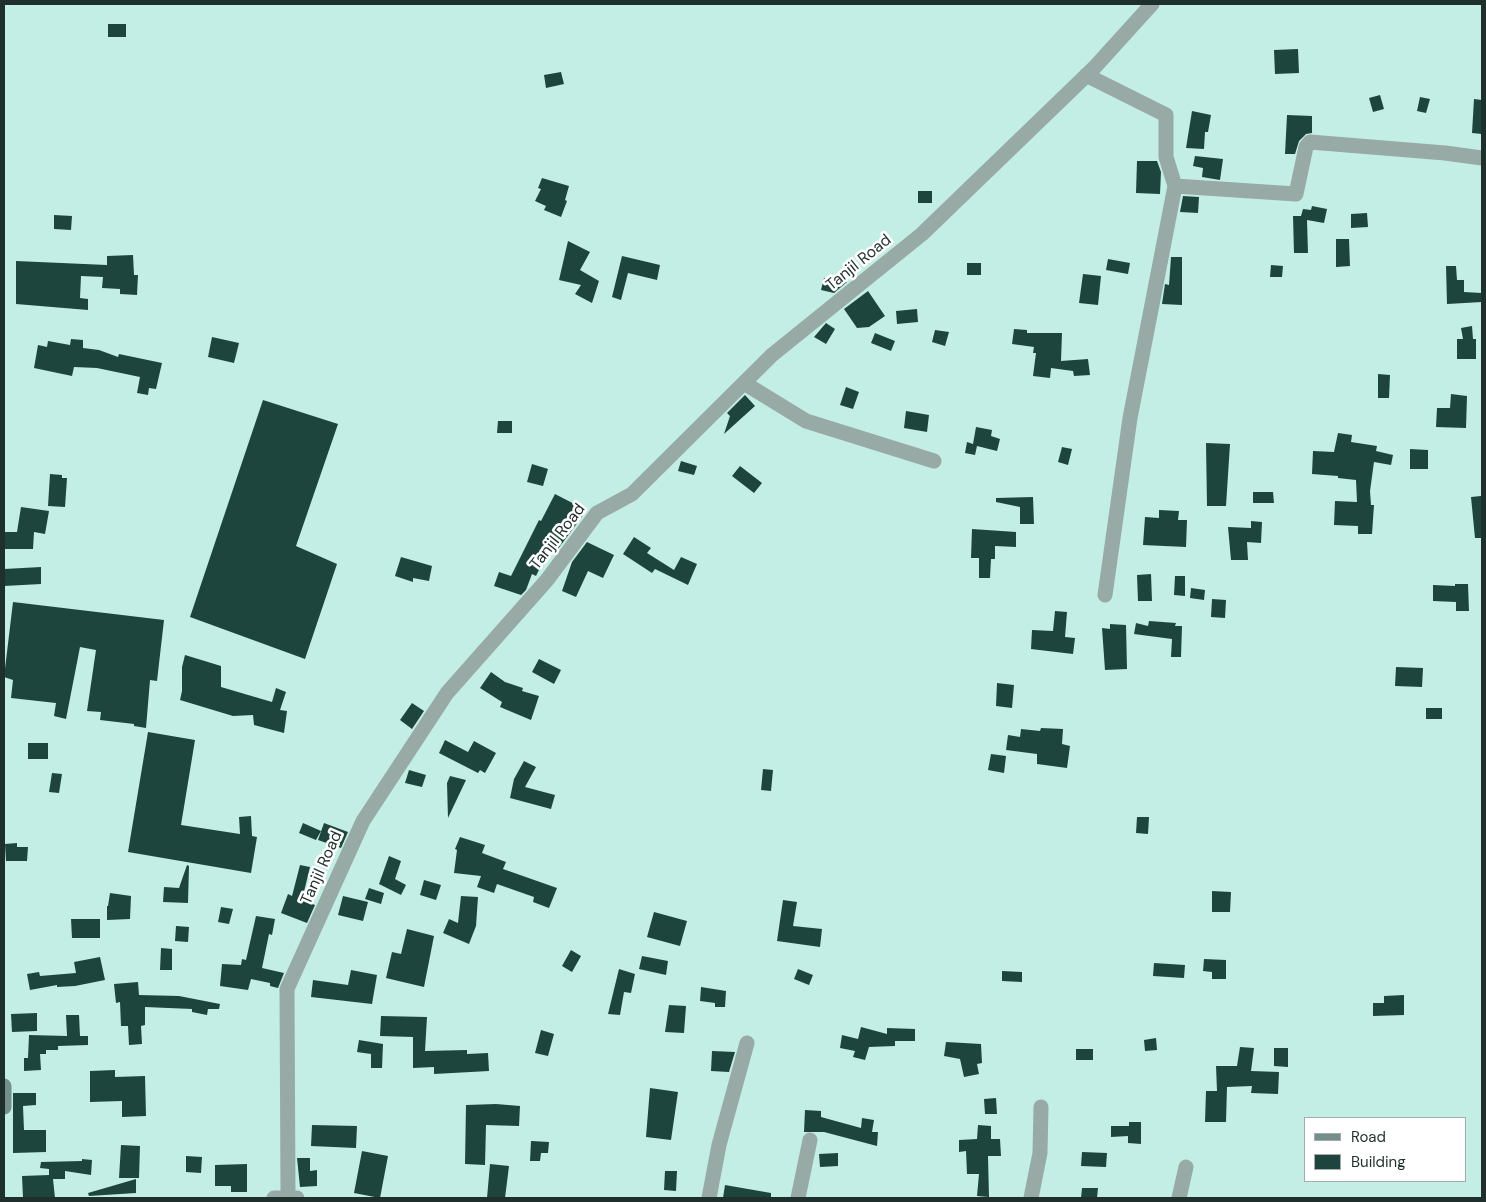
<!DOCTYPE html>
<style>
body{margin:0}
#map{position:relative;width:1486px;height:1202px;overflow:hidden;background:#c3eee5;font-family:"DM Sans",sans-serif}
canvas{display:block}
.frame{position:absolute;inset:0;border:5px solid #1f2f2c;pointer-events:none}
.legend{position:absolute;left:1304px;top:1117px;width:162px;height:65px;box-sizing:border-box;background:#fff;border:1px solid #a5acab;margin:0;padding:6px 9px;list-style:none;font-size:15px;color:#1f2f2c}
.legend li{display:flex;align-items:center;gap:10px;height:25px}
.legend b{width:25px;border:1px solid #a5acab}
</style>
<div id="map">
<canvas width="1486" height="1202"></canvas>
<div class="frame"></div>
<ul class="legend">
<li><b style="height:6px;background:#748e89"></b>Road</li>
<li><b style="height:14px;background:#1d453e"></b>Building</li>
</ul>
</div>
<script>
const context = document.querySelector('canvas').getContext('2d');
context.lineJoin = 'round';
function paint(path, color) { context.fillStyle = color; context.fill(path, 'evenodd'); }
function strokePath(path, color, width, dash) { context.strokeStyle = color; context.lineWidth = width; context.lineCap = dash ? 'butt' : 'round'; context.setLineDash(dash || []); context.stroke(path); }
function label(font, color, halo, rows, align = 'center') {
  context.font = font + ' "DM Sans",sans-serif'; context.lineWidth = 5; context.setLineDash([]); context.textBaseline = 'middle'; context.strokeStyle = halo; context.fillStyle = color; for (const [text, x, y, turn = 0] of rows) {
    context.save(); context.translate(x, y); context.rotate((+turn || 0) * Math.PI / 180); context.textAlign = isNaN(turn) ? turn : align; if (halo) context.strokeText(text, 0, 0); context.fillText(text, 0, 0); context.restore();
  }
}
paint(new Path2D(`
 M108,24H126V37H108Z
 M1298,49L1299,73L1275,74L1274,50Z
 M561,72L564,84L546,88L544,75Z
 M1380,95L1384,109L1373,112L1369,98Z
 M1420,97L1430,99L1426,113L1417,111Z
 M1474,99L1482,100V134L1472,133Z
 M1192,111L1211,115L1208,132H1205L1204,149L1186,148Z
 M1287,115L1312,116V133L1306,134L1299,141L1295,154H1285Z
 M1195,156L1223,159L1220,180L1202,177L1203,168L1193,166Z
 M1137,161H1157L1161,172L1160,194L1136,193Z
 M542,178L569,186L565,200L567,201L561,217L544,210L546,206L535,201L541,189L538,188Z
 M918,191H932V203H918Z
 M1183,196L1199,197L1198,213L1180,212Z
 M1312,206L1327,209L1324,223L1307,220L1308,253H1294L1293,216H1301L1303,209L1311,210Z
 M1367,213L1368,227L1351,228V214Z
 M54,215L72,216L71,230L54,229Z
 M1336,239H1349L1350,266L1336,267Z
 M568,241L590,252L580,270L599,281L592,303L575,294L581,285L559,280Z
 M133,255L134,275H138L137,295L120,294V289L102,288L103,277L81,276L80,298L88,299V310L16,304V261L107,265V256Z
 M622,256L660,265L657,280L628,273L621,300L612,297Z
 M1171,257H1182V305L1162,304L1165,284L1169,285Z
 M1108,259L1130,263L1128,274L1106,270Z
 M967,263H981V275H967Z
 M1271,265L1283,266L1282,277H1270Z
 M1446,266H1456L1457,280H1464V292L1482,293V302L1447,304Z
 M1083,274L1101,276L1098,305L1079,303Z
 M824,278L847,282L834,293L821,290Z
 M868,291L885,316L869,327L857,328L844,309Z
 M917,309L918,322L897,324L896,311Z
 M826,323L835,329L826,344L814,337Z
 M1472,326L1473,339H1476V359H1457V339H1463L1461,328Z
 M1014,329L1027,330V333H1062L1061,361L1088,359L1090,375L1074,376L1073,371L1051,368L1050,378L1033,376L1036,353H1033L1034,347L1012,344Z
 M935,330L949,332L945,346L932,342Z
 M875,333L895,341L891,351L871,343Z
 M212,337L239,343L234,363L208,357Z
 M71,339L83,340V348L99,350L118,357L119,354L162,363L156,389L149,388L148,395L137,393L140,377L97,368L74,367L72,376L34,368L38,345L47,347L48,341L70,345Z
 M1378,374L1390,375L1389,398H1378Z
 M846,387L859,392L853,409L840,405Z
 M1451,394L1467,396L1466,428L1436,427L1437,408H1450Z
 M745,395L755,406L724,434L730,416L727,413Z
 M263,400L338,424L296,546L337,564L305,659L190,617Z
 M906,411L929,415L927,432L904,428Z
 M498,421H512V433H497Z
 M976,427L992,430L991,436L1000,439L997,451L977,446L975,455L965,453L967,442L973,444Z
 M1338,433L1352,435L1351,442L1377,446L1376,451L1393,455L1391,465L1374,462L1370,491L1371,505H1374L1372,534H1358V526L1334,525L1335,501L1357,502L1356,480L1338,478V476L1312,474L1313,451L1334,452Z
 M1206,443L1230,444L1226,506H1207Z
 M1062,447L1072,449L1068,465L1058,462Z
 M1410,449L1428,450V469H1410Z
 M681,461L697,466L694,475L678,471Z
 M532,464L548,469L543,486L527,482Z
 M740,466L762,483L754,493L732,476Z
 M50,474L62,475V478H67L65,507L48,506Z
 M1253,492H1273L1274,503H1253Z
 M555,494L586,510L584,514L555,553L549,549L536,576L532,574L526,590L521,595L494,586L499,572L511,576L539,520L541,521Z
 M1481,496L1482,538H1475L1471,497Z
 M1033,497L1034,524H1020V507L996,502V498Z
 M21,507L49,511L45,534L34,532L33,549H4V532H17Z
 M1159,510L1179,511L1178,520H1187L1186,547L1143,545L1145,517L1159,518Z
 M1251,521L1262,522L1261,543L1247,542L1248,560H1231L1228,527L1251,528Z
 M972,529L1016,532V547L995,546V559H991L990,578H979V558H971Z
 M634,537L651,548L647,553L674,570L681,557L697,564L688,585L655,569L652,573L623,554Z
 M587,542L614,555L603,578L588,571L576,597L562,591L572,562Z
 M401,557L432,566L429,581L413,578V582L395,576Z
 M41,567V584L4,586V569Z
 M1151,574L1152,601H1138L1137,575Z
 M1175,576H1185V596L1174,595Z
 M1455,584H1468L1469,611H1456V602L1433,601V585L1455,586Z
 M1191,588L1205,590L1204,600L1190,598Z
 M1212,599L1226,600L1225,618L1211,617Z
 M13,602L164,620L157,681L150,680L146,728L134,726V724L100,720L101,712L87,711L96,650L80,647L66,719L54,716L56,703L11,698L13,680L4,677Z
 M1055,611L1067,612L1065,637L1075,638L1073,654L1031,649L1032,630L1053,631Z
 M1149,621L1176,623L1175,626H1182L1181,657H1171L1172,639L1134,634L1136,623L1148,626Z
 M1110,624L1126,625L1127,669L1105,670L1102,628L1110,629Z
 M185,655L221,666V687L272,702L276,688L286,692L280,710L287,711L284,733L254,725L253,715L233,716L180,700L182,691V667Z
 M539,659L561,670L554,684L532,672Z
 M1396,667L1423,668L1422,687L1395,686Z
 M491,672L505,682L523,688L522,691L539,696L531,720L500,707L502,702L480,688Z
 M997,683L1014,685L1012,708L996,706Z
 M412,703L424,711L412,729L400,720Z
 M1426,708H1442V719H1426Z
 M1041,728L1063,729L1062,744L1070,746L1067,768L1037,764V754L1006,750L1008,735L1020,737L1021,729L1040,731Z
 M148,732L195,740L181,825L240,834L239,817L251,816L252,836L257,837L251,873L128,852Z
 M445,740L468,752L474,741L496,753L485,773L480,770L478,773L439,753Z
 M28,743H48V759H28Z
 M991,754L1006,756L1004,773L988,770Z
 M524,761L536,767L525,787L555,795L551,809L510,798L514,779Z
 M763,769L773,770L771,791L761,790Z
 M409,770L426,775L422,787L405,783Z
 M52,773L62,774L59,793L49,792Z
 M450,776L466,780L448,818L447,783Z
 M1137,817H1149L1148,834L1136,833Z
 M303,823L321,831L316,840L299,833Z
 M324,823L348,832L341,848L318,840Z
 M460,837L485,845L482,853L506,862L503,869L557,888L549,908L533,902L534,897L497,884L494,893L477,887L481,876L454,873L457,850L455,849Z
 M17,843V847H28L27,861H6L5,844Z
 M389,856L401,861L395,879L406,885L401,895L379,884Z
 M187,865L189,866L188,903L163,902L164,887L179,888Z
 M300,865L310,867L302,900L315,905L307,923L281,913L288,894L292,896Z
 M424,880L441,885L436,900L420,895Z
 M369,888L384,893L381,904L365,899Z
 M1212,891L1231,892L1230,912H1212Z
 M110,893L131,896L130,919L107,920V906H108Z
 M343,896L368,902L363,921L338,915Z
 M461,896L478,897L476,926L469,944L443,933L449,919L458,923Z
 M783,900L797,902L793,926L822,929L820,947L777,941Z
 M221,907L233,909L229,924L218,922Z
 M654,912L687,921L680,946L647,937Z
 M256,916L275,919L272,935L269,934L262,968L284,973L278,988L270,986V983L251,979L248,990L220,986L222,964L241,965L242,959L246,960Z
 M71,919H100V938H72Z
 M176,926L189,927L188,942L175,941Z
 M407,929L434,936L424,987L386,978L392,952L401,954Z
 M161,948L172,949V970H160Z
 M571,950L581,956L572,972L562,966Z
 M642,956L668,961L666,975L639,969Z
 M100,957L105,980L75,986L57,987V985L30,990L27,974L39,972L40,976L76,973L74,962Z
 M1204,959L1226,960V979H1212V972L1203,971Z
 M1154,963L1185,965L1184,978L1153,976Z
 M619,969L635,974L631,993L624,992L620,1015L608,1014Z
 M798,969L813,975L809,985L794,979Z
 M351,970L377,975L372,1004L311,997L313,980L348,985Z
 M1002,971L1022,972V982L1002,981Z
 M138,982L139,995L179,996L220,1004L219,1009H208L207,1015L192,1012V1009L145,1007V1025L141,1026L142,1044L129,1045L128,1026H121L120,1002L116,1003L114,984Z
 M701,987L726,991L725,1007H715V1003L700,1001Z
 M1404,995V1015L1373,1016V1003H1384V996Z
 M669,1005L686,1006L684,1033L665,1032Z
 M37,1013V1031L12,1032L11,1014Z
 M66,1015H79L80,1036H88V1045L58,1046V1050H46V1054H40L41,1070L24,1071V1058H28L29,1035L67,1036Z
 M381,1016L427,1017L425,1051L467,1050V1054L488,1053L489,1071L434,1074V1067L413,1068V1037L380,1036Z
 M861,1027L887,1034V1028L915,1029V1041H895V1046L869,1047L865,1060L853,1057L855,1051L840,1048L842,1035L858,1039Z
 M541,1030L554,1034L548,1056L535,1053Z
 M1156,1038L1157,1050L1145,1051L1144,1040Z
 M359,1040L383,1044L382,1068H371V1054L357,1052Z
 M946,1042L981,1044L982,1063L977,1064L979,1074L964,1077L960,1059L944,1056Z
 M1240,1047L1254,1048L1251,1071L1279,1072L1278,1094L1251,1093L1252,1086L1227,1087L1226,1122H1205L1206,1091H1217L1216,1066H1237Z
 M1274,1048H1288V1067L1274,1066Z
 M1076,1049H1093V1060H1076Z
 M712,1051L735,1052L729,1072L711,1071Z
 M115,1070V1077L145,1076L146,1116L122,1117V1101L90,1102V1071Z
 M650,1088L678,1092L671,1140L646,1137Z
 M13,1093H36V1105L23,1106L24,1130H46V1152L13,1153Z
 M996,1098L997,1114H985L984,1099Z
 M496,1104L520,1106L519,1126L486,1125L485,1165L465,1164L466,1105Z
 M805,1110L821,1111V1117L861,1128L862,1118L874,1120L872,1132H878L877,1146L824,1132H804Z
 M1129,1122H1141V1144L1128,1143V1136L1111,1137V1126H1129Z
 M312,1125L357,1126L356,1148L311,1146Z
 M978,1125L991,1126V1139H1000L1001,1156H988L989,1197L977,1196L979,1174H967L966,1151L959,1152V1140L977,1139Z
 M531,1141L549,1142L548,1153H541L540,1161H530Z
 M121,1145L140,1146L139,1178H119Z
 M362,1151L388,1156L380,1198L354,1193Z
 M1082,1152L1107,1153L1106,1167L1081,1166Z
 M838,1153V1166L820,1167L819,1154Z
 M186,1156L202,1157L201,1173L186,1172Z
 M297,1158H310V1171L317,1170V1186L300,1187Z
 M82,1159L92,1160L91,1175L65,1171V1179H53L55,1198H23L22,1176L49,1175V1169L40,1168L41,1162L82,1161Z
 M247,1164V1192H231V1186H215V1165Z
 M490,1164L509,1166L505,1198H487Z
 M665,1171H677L676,1191L664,1190Z
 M136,1179V1193L89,1196L88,1193Z
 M725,1185L771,1193V1198H723Z
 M1082,1188H1098L1097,1198H1081Z`), '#1d453e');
strokePath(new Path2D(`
 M1086,75L1166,115V157L1175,186L1130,418L1105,595
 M1175,186L1296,194L1306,147L1310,142L1445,153L1482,158
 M744,383L806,421L934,461
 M288,1197L287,989L363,821L447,693L547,580L597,513L632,494L772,355L922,234L1094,68L1152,4
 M274,1198H297
 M709,1198L719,1145L747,1043
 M798,1198L810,1140
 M1031,1198L1040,1153L1041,1107
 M1179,1198L1186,1167`), '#98aaa6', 15);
strokePath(new Path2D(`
 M4,1086V1107`), '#748e89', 15);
label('16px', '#1f2f2c', '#fff', [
 ["Tanjil Road",859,263,-39],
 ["Tanjil Road",558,537,-52],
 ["Tanjil Road",322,868,-66]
]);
</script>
